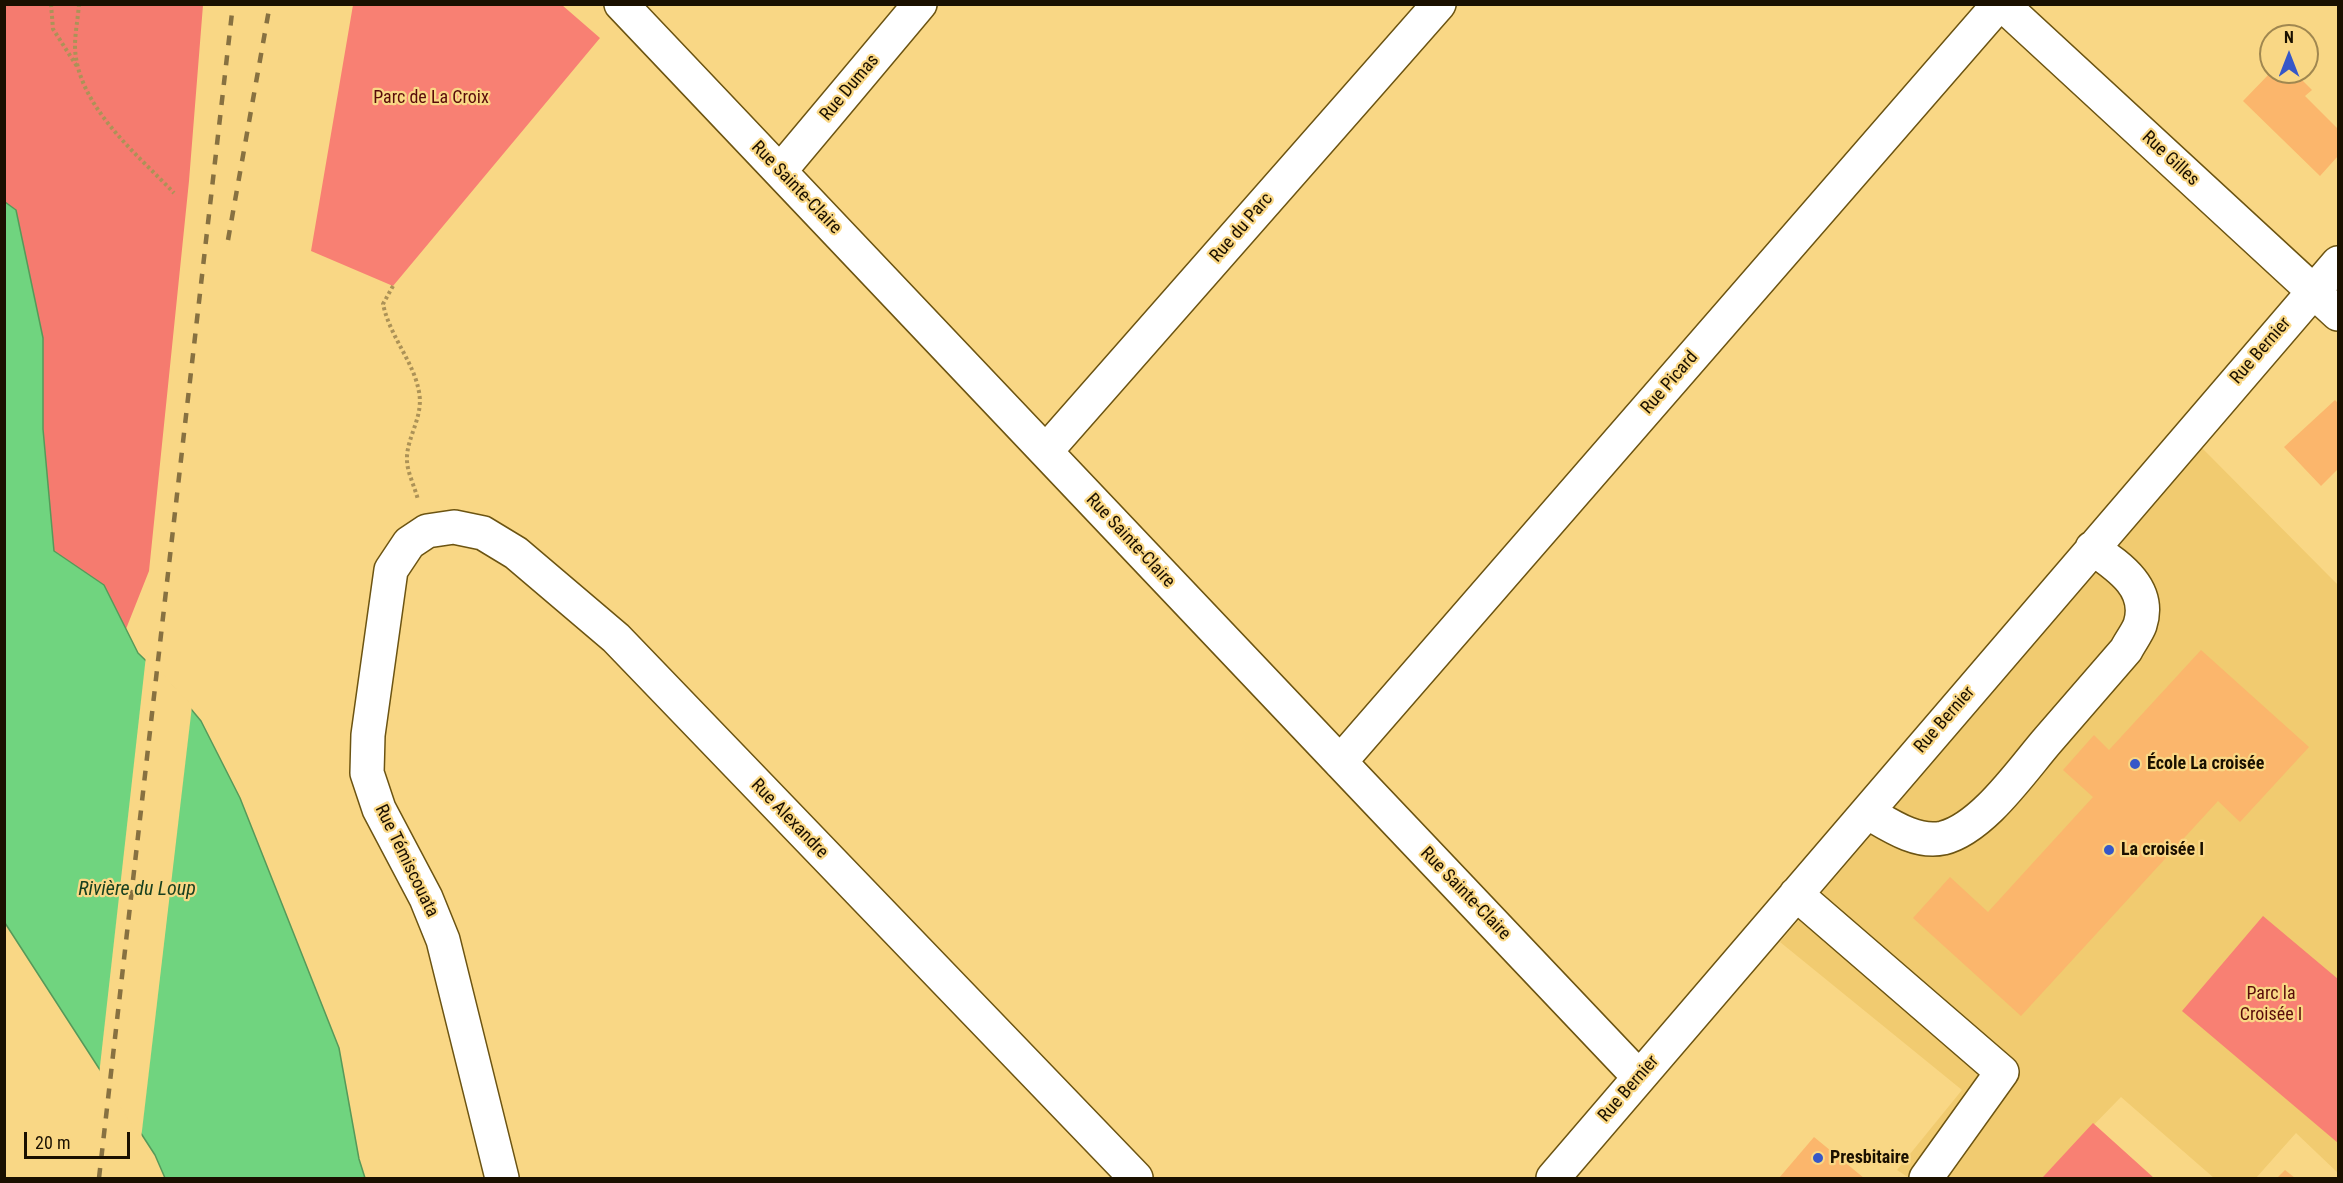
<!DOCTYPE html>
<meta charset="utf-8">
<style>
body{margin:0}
#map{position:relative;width:2343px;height:1183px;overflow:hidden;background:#f9d785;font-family:"Roboto Condensed",sans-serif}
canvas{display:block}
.frame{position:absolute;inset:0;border:6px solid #1a1000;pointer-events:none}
.north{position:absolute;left:2259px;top:24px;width:60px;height:60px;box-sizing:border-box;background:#f9d785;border:2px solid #a08750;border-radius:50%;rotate:0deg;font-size:16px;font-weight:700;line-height:24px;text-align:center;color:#1a1000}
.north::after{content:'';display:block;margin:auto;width:21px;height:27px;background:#3657c8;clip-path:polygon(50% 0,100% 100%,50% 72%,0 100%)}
.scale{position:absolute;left:24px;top:1132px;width:106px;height:27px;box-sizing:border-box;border:3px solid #1a1000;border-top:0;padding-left:8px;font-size:18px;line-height:21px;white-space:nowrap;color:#1a1000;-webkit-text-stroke:4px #f9d785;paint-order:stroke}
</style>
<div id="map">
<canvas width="2343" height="1183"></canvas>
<div class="frame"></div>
<div class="north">N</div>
<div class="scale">20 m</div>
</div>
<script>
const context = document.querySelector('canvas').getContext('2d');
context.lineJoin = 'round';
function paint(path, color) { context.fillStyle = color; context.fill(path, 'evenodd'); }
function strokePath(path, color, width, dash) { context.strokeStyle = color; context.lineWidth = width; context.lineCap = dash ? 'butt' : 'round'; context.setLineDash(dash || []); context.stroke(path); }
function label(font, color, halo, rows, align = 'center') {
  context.font = font + ' "Roboto Condensed",sans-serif'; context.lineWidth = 4.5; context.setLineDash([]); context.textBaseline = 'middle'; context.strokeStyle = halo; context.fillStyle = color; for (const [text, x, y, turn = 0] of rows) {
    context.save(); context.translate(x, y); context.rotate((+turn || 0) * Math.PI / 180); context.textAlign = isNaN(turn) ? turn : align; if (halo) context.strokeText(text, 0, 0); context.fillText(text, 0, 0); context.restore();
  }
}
paint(new Path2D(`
 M2201,447L2338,585V1173L2296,1133L2256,1178H2214L2121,1097L2042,1178H1909L1897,1170L1962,1090L1780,942Z`), '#f1cb70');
paint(new Path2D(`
 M353,5H562L600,38L393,286L311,251Z
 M2263,916L2338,979V1143L2182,1011Z
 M2093,1123L2154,1178H2042Z`), '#f88073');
paint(new Path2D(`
 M5,5H203L189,181L149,571L126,629L104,585L54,551L43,429V338L16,210L5,202Z`), '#f57b6f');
const water = new Path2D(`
 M5,202L16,210L43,338V429L54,551L104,585L138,653L171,685L201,721L240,798L339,1048L359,1159L365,1178H165L155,1155L5,923Z`);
paint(water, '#70d47f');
strokePath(water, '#569959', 1.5);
paint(new Path2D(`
 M146,656L192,706L141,1139L99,1075Z`), '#f9d785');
paint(new Path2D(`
 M2271,72H2294L2312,90L2305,96L2338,129V156L2320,176L2243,101Z
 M2335,400L2338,403V469L2321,486L2284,447Z
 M2201,650L2309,747L2240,822L2218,801L2021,1016L1913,918L1950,877L1988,912L2093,797L2063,770L2094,735L2109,750Z
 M1814,1137L1864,1178H1779Z
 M2285,1170L2295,1178H2277Z`), '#fbb66c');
const minor = new Path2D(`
 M621,4L1639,1077
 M2002,4L2338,314
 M780,171L920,4
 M1046,451L1439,4
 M1340,762L1999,4
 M1867,812C1888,824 1916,844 1943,838C1983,828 2022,770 2048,740C2074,710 2100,680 2126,650C2130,642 2137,633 2140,625C2152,588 2118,566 2092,548
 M1796,894L2002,1072L1926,1178
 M502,1178L443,940L426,898L379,809L367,773L368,735L391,570L409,543L427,531L454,527L483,533L516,553L616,638L1136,1178
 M1553,1178L2338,263`);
strokePath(minor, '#6c5412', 36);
strokePath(new Path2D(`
 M51,4L53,29L78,68
 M79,4C78,18 75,33 75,46C76,105 137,154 174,193
 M393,286L383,304C390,337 414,362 419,392C424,417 406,438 407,460C407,472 415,487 418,500`), '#ac9257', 4, [3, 3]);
strokePath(minor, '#fff', 33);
strokePath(new Path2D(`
 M228,240L270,4
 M99,1178L233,4`), '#877141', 4.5, [10, 10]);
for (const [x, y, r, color] of [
 [2135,764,6,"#3657c8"],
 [2109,850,6,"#3657c8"],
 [1818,1158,6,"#3657c8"]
]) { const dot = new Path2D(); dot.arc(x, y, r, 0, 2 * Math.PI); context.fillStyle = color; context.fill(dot); strokePath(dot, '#f9d785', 2); }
label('18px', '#1a1000', '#f9d785', [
 ["Rue Dumas",850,88,-50],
 ["Rue Gilles",2170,159,43],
 ["Rue Sainte-Claire",796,188,46],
 ["Rue du Parc",1242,228,-49],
 ["Rue Bernier",2261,351,-49],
 ["Rue Picard",1670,383,-49],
 ["Rue Sainte-Claire",1130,541,47],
 ["Rue Bernier",1945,720,-49],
 ["Rue Alexandre",789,819,46],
 ["Rue Témiscouata",406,861,64],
 ["Rue Sainte-Claire",1465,894,46],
 ["Rue Bernier",1629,1089,-49]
]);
label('18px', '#580b0a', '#f9d785', [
 ["Parc de La Croix",431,98],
 ["Parc la",2271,994],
 ["Croisée I",2271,1015]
]);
label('bold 18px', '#1a1000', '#f9d785', [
 ["École La croisée",2147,764],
 ["La croisée I",2121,850],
 ["Presbitaire",1830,1158]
], 'left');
label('italic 20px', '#18401f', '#f9d785', [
 ["Rivière du Loup",137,890]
]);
</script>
